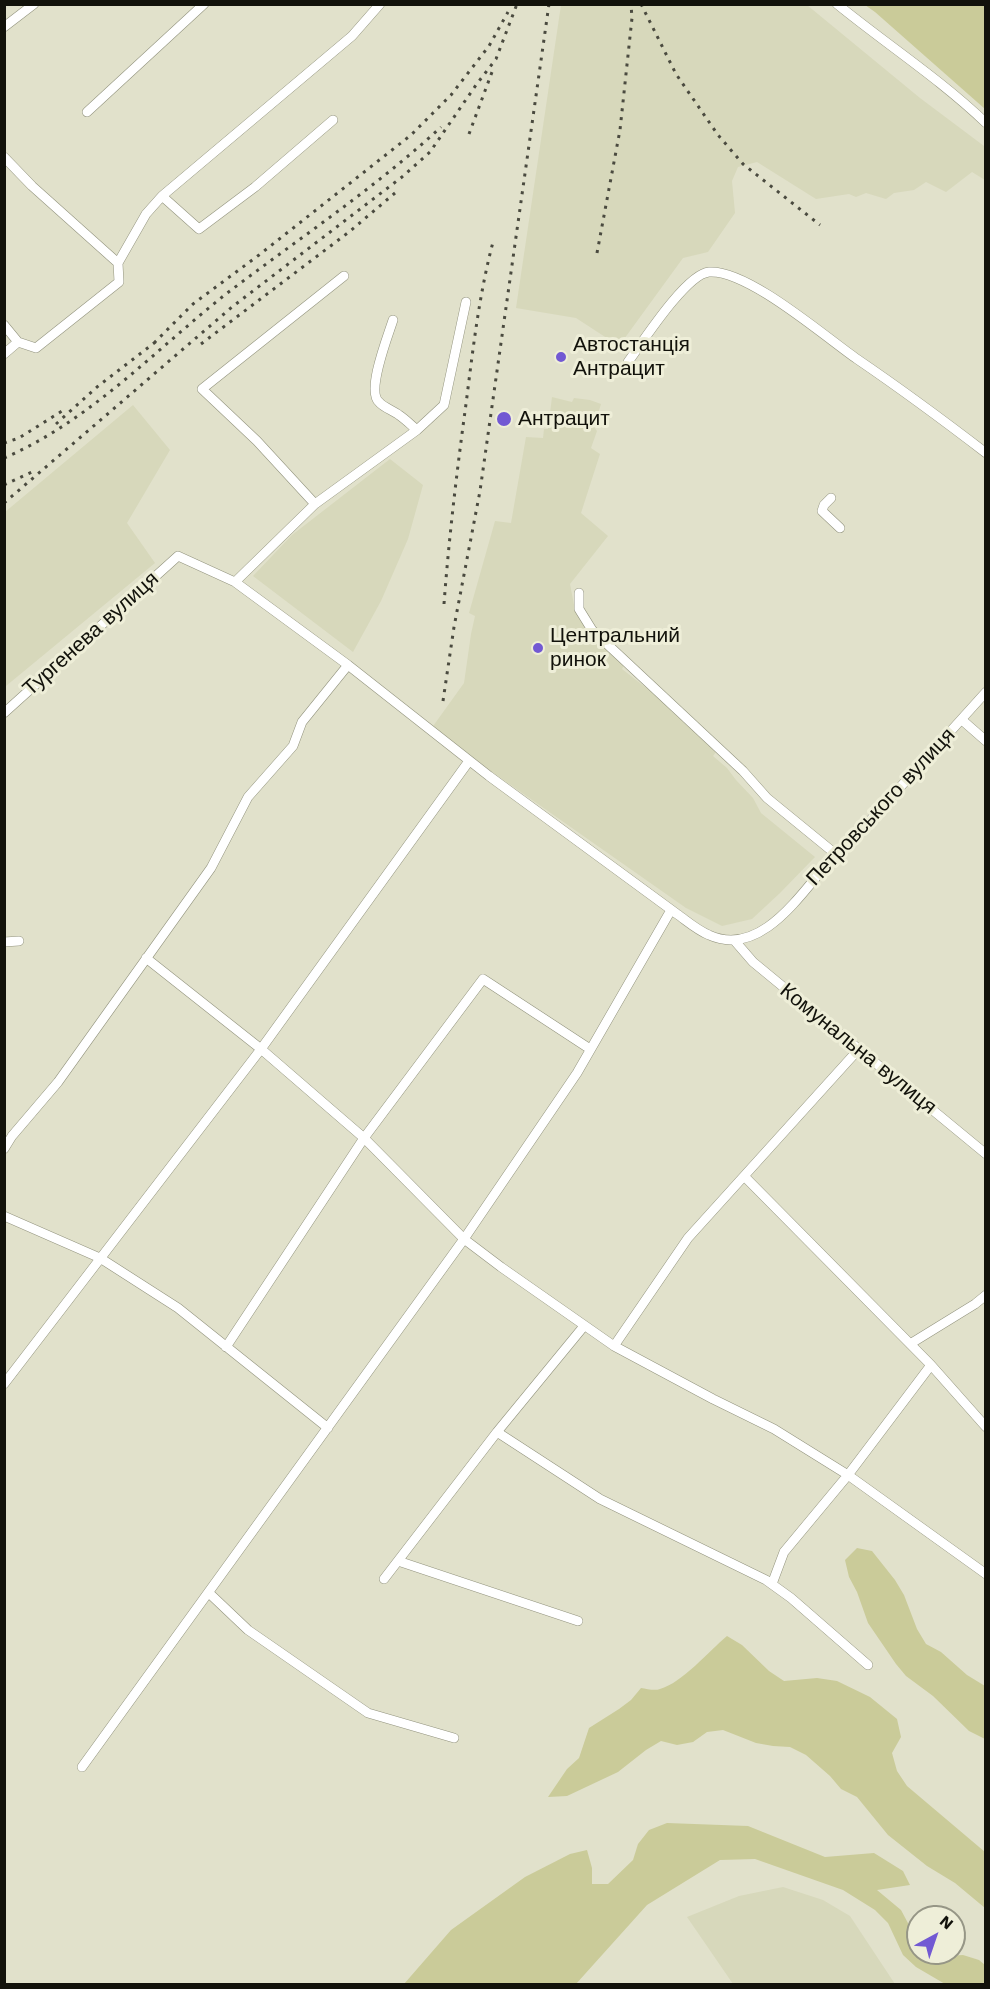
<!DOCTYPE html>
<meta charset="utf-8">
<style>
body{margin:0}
#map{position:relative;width:990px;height:1989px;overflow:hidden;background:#e1e1cb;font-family:"Work Sans",sans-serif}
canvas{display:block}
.frame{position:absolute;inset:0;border:6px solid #12120b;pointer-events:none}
.north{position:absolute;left:906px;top:1905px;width:60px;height:60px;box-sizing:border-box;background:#eeeed8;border:2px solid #969686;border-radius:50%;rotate:40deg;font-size:16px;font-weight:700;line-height:24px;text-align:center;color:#12120b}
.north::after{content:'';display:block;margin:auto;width:21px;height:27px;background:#7259d3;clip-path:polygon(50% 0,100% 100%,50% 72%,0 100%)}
</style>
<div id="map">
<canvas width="990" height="1989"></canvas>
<div class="frame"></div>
<div class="north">N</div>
</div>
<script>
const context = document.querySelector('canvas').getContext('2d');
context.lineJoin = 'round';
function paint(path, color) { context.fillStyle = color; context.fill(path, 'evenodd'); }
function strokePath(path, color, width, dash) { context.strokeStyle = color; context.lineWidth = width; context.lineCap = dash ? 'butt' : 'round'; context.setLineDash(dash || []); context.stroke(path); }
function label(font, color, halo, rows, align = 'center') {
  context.font = font + ' "Work Sans",sans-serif'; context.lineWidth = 6; context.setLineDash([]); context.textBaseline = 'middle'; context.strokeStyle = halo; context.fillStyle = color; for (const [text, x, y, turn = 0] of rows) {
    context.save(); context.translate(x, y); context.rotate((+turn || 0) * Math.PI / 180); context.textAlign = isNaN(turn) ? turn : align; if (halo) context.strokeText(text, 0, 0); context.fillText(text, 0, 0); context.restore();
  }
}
paint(new Path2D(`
 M561,5H807L920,98L984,146L985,180L972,172L946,192L926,182L914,190L894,193L886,199L866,193L856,197L849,194L816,199L757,162L738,167L732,181L735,213L708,252L683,258L619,346L576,318L516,308Z
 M552,397L572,402L574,398L590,400L601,404L594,427L597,431L591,448L600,454L581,513L608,536L570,584L575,610L586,624L584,629L625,663L622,669L673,709L671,711L716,752L713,756L727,768L736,780L753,798L761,813L815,857L780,893L752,919L722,926L686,908L431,729L464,683L471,634L475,616L469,613L495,521L511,523L526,437L543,438L544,429H548Z
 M133,405L170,450L127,523L155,563L6,686L4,685L5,512Z
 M390,459L423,485L408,539L381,601L353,652L253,576L292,535Z
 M783,1887L823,1900L850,1916L895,1984H733L687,1917L739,1896Z`), '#d7d8bb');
paint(new Path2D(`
 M865,5H985V109L875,12Z
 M857,1548L872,1551L895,1580L904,1595L917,1629L926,1644L941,1652L967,1675L985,1686V1739L969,1731L933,1696L906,1676L896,1664L868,1623L857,1592L849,1577L845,1560Z
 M727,1636L742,1645L769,1671L784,1681L817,1678L837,1681L870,1697L897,1719L901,1737L892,1753L897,1771L907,1786L985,1852V1908L955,1883L927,1866L888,1835L857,1797L841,1789L830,1776L806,1755L790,1747L773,1746L756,1743L723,1730L707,1732L693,1742L677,1745L661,1741L646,1750L618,1772L567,1796L548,1797L567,1769L579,1758L589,1728L619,1709L631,1700L641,1688C647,1689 655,1691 660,1689C682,1683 709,1651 727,1636Z
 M667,1823L748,1826L825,1857L874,1853L903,1871L910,1885L877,1890L901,1910L909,1925L918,1928V1953H941L946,1956L963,1955L979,1960L985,1965V1984H945L916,1967L903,1955L888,1923L875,1910L843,1890L755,1859L720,1860L647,1905L576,1984H404L451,1930L525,1877L570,1854L587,1850L592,1868V1884H608L633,1860L638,1844L649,1830Z`), '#cacb99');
const minor = new Path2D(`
 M837,4C886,44 940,79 986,123
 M4,27L34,4
 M87,112L204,4
 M4,157L32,186L118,263
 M162,196L199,229L255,187L333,120
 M393,320C388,336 366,391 379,402C384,408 393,410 399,415C405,419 411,425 417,430
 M4,325L18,342L4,354
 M18,342L36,348L119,282L118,263L146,214L162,196L352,36L380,4
 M628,362C642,343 686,274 709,272C747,269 824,336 857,359C901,389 943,420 986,453
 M831,498L824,505L822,511L840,528
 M315,504L257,441L202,389L344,276
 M235,582L315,504L417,430L444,405L466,302
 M579,593V609L592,630L743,771L767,798L838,856
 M4,713L178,556L235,582L348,665L489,776L677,914C687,921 697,930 709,935C760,958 799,896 828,863L838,856L986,692
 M962,720L986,741
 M734,940L753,962L986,1154
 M4,942L19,941
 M146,958L261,1049L364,1138L464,1239L501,1267L614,1346L713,1399L774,1429L848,1475L986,1574
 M4,1149L12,1136L58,1082L211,868L248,797L293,746L302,722L348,665
 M745,1177L931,1365L986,1427
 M4,1216L100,1258L178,1308L328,1428
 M910,1344L975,1304L986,1295
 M614,1346L688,1238L858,1050
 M226,1347L364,1138L483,979L590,1049
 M4,1384L261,1049L469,761
 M497,1432L600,1499L766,1580L791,1598L868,1665
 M398,1561L578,1621
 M384,1579L497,1432L584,1326
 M772,1584L784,1552L848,1475L931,1365
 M209,1593L248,1630L368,1713L454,1738
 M82,1767L464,1239L577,1073L671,910`);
strokePath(minor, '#92937e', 10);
strokePath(minor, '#fff', 9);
strokePath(new Path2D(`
 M641,4L676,74L718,135L743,164L820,225
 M469,134L492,72
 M597,253L620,130L632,18L631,4
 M154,343L193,304L259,255L411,135L451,95L489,46L508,12
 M201,344L349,232L395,193
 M56,424L97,387L158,340
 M4,443L19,438L62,411
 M4,458C90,421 154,351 226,294C298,239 374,189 441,127
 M4,485L34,471
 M4,503L232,307L402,177L430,152L476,85L496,59L517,4
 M444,604C449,537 457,470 466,404C473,349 479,295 493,242
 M443,701L454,627L480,491L549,4`), '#4a4a3f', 3, [3, 6]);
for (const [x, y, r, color] of [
 [561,357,6,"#7259d3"],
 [504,419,8,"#7259d3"],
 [538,648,6,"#7259d3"]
]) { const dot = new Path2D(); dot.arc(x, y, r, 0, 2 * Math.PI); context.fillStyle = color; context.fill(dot); strokePath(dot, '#eeeed8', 2); }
label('21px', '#12120b', '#eeeed8', [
 ["Автостанція",573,345],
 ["Антрацит",573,369],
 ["Антрацит",518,419],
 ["Центральний",550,636],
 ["ринок",550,660]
], 'left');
label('21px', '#12120b', '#eeeed8', [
 ["Тургенева вулиця",91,634,-42],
 ["Петровського вулиця",881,807,-47],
 ["Комунальна вулиця",858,1049,39]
]);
</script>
